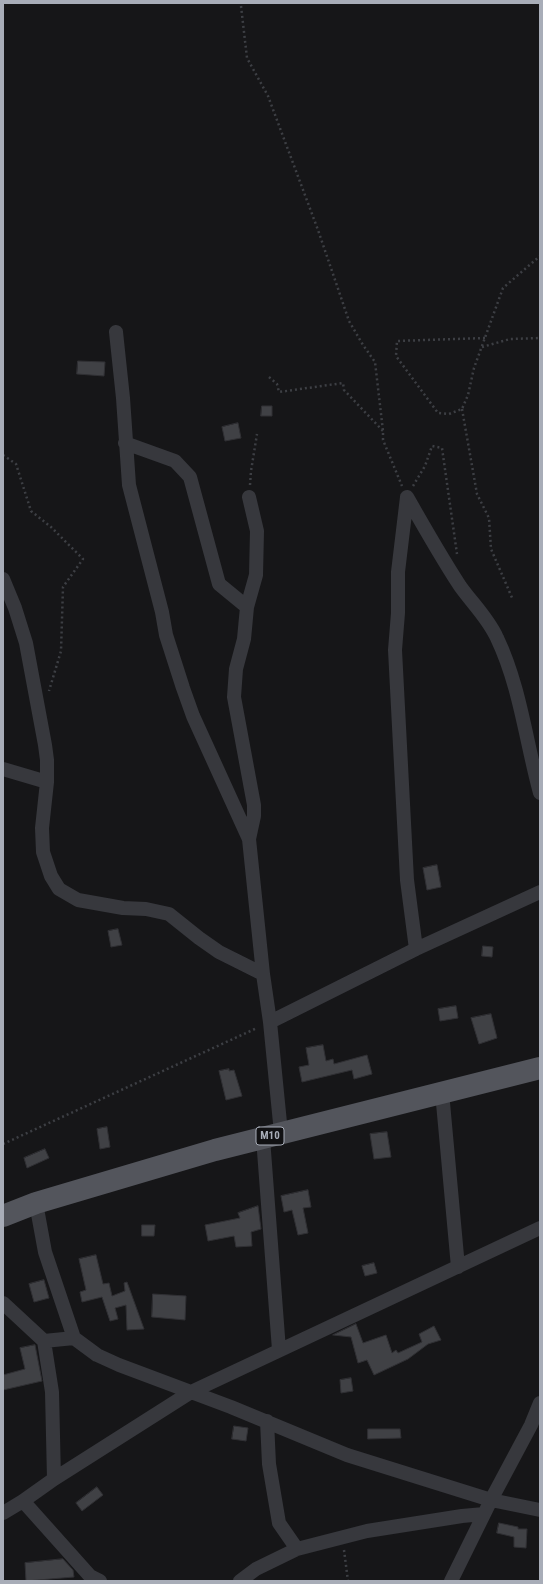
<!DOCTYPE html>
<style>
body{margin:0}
#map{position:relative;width:543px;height:1584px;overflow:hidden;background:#161618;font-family:"Roboto Condensed",sans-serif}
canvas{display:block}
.frame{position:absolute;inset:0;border:4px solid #a8adb8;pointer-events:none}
</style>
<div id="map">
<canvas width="543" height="1584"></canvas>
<div class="frame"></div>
</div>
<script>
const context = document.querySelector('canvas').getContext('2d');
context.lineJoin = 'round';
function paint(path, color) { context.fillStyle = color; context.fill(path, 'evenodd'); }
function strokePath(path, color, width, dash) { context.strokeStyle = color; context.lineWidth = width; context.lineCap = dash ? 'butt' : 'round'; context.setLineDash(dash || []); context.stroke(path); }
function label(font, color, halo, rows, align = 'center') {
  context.font = font + ' "Roboto Condensed",sans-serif'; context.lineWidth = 3; context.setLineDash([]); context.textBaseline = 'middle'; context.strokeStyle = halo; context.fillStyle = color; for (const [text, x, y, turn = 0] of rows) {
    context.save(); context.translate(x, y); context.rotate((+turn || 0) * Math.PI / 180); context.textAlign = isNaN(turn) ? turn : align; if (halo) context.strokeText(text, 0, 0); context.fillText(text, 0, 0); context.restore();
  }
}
const building = new Path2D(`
 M78,361L105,362L104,376L77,374Z
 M262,406H272V416H261Z
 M238,423L241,438L225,441L222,427Z
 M437,865L441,887L427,890L423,868Z
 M118,929L122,945L111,947L108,931Z
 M483,946L493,947L492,957L482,956Z
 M456,1006L458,1018L440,1021L438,1009Z
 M491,1014L497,1038L479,1044L471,1018Z
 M323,1045L326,1061L333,1059L334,1064L367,1055L372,1074L354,1079L352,1070L302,1082L299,1067L309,1065L306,1048Z
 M229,1069V1071L234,1070L242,1096L226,1100L219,1071Z
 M107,1127L110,1147L100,1149L97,1129Z
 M387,1132L391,1157L374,1159L370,1134Z
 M45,1149L49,1158L27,1168L24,1158Z
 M308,1190L311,1207L303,1208L308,1233L298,1235L292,1210L284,1212L281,1196Z
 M258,1206L261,1229L251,1232L252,1246L236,1247L234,1236L208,1241L205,1225L240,1218L238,1213Z
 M142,1225H155L154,1236H142Z
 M96,1255L103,1284L109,1283L112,1296L125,1291L124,1283L127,1282L144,1329L127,1330L126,1305L115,1308L118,1319L110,1321L102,1297L82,1302L80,1292L86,1290L79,1259Z
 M374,1263L377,1273L365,1276L362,1266Z
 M44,1280L49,1298L34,1302L29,1284Z
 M153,1294L186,1296L185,1320L152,1317Z
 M356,1324L363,1343L386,1335L392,1353L396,1350L398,1353L422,1342L419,1334L434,1326L441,1340L428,1344L408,1359L374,1375L367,1360L358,1363L351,1337L333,1335Z
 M35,1345L42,1381L3,1390V1375L25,1369L20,1348Z
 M351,1378L353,1391L341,1393L340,1380Z
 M234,1426L248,1428L246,1441L232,1439Z
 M368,1429H400L401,1438L368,1439Z
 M97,1487L103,1495L82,1511L76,1503Z
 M499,1523L518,1527V1529H527L526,1548L514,1547V1537L497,1533Z
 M63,1559L73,1570L74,1577L26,1581L25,1563Z`);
paint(building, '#404145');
strokePath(building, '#303034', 1);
strokePath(new Path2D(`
 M241,6L247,58L268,96L318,230L349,321L363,345L375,362L383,431V440L402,486
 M485,338L397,341L396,356L438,413L449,414L462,409L468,395L474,368L503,288L540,256
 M482,347L510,339L540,338
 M269,377L277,384L279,392L343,383L344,390L383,431
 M462,409L477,494L489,518L491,549L513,600
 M3,455L16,464L31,511L51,527L83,559L63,587L61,651L49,691
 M250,485L251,471L257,434
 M413,486L425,466L432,446L442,448L457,554
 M3,1144L257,1028
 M344,1550L348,1581`), '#3d3f44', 2.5, [2, 3]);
strokePath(new Path2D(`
 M116,332L123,398L129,485L162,612L166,635L183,688L193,716L249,839L263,974L270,1022
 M125,443L175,461L190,477L219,584L247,607
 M249,497L257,531L256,575L247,607L244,639L236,669L234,697L254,805V816L249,839
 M407,497L398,572V613L395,650L407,880L416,949
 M407,497C424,527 441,557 460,586C472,603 488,618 497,638C520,686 526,742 540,793
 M3,579L15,608L26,643L45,745L47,760V782
 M3,769L47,782L42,828L43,852L51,876L59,889L78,900L123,908L146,909L169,914L199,938L219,952L263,974
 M442,1092L458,1267
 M281,1133L270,1022L416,949L540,892
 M263,1138L279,1350
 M36,1203L45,1252L74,1338L97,1355L119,1365L231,1407L347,1455L491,1500L540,1510
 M3,1303L44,1341L52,1392L54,1479L191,1392L540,1228
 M44,1341L74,1338
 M267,1421L269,1464L279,1523L297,1549
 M23,1501L54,1479
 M3,1513L23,1501L90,1576L100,1581
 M240,1581L256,1569L297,1549L367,1531L462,1516L484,1514
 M451,1581L491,1500L531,1425L540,1403`), '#37383d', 14);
strokePath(new Path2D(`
 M3,1216L36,1203L215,1150L540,1068`), '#53555c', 22);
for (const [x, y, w] of [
 [270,1136,28]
]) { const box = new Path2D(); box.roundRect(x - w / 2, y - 9, w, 18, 3); context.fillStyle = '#111113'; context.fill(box); strokePath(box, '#a8adb8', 1); }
label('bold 11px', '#a8adb8', null, [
 ["M10",270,1136]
]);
</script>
